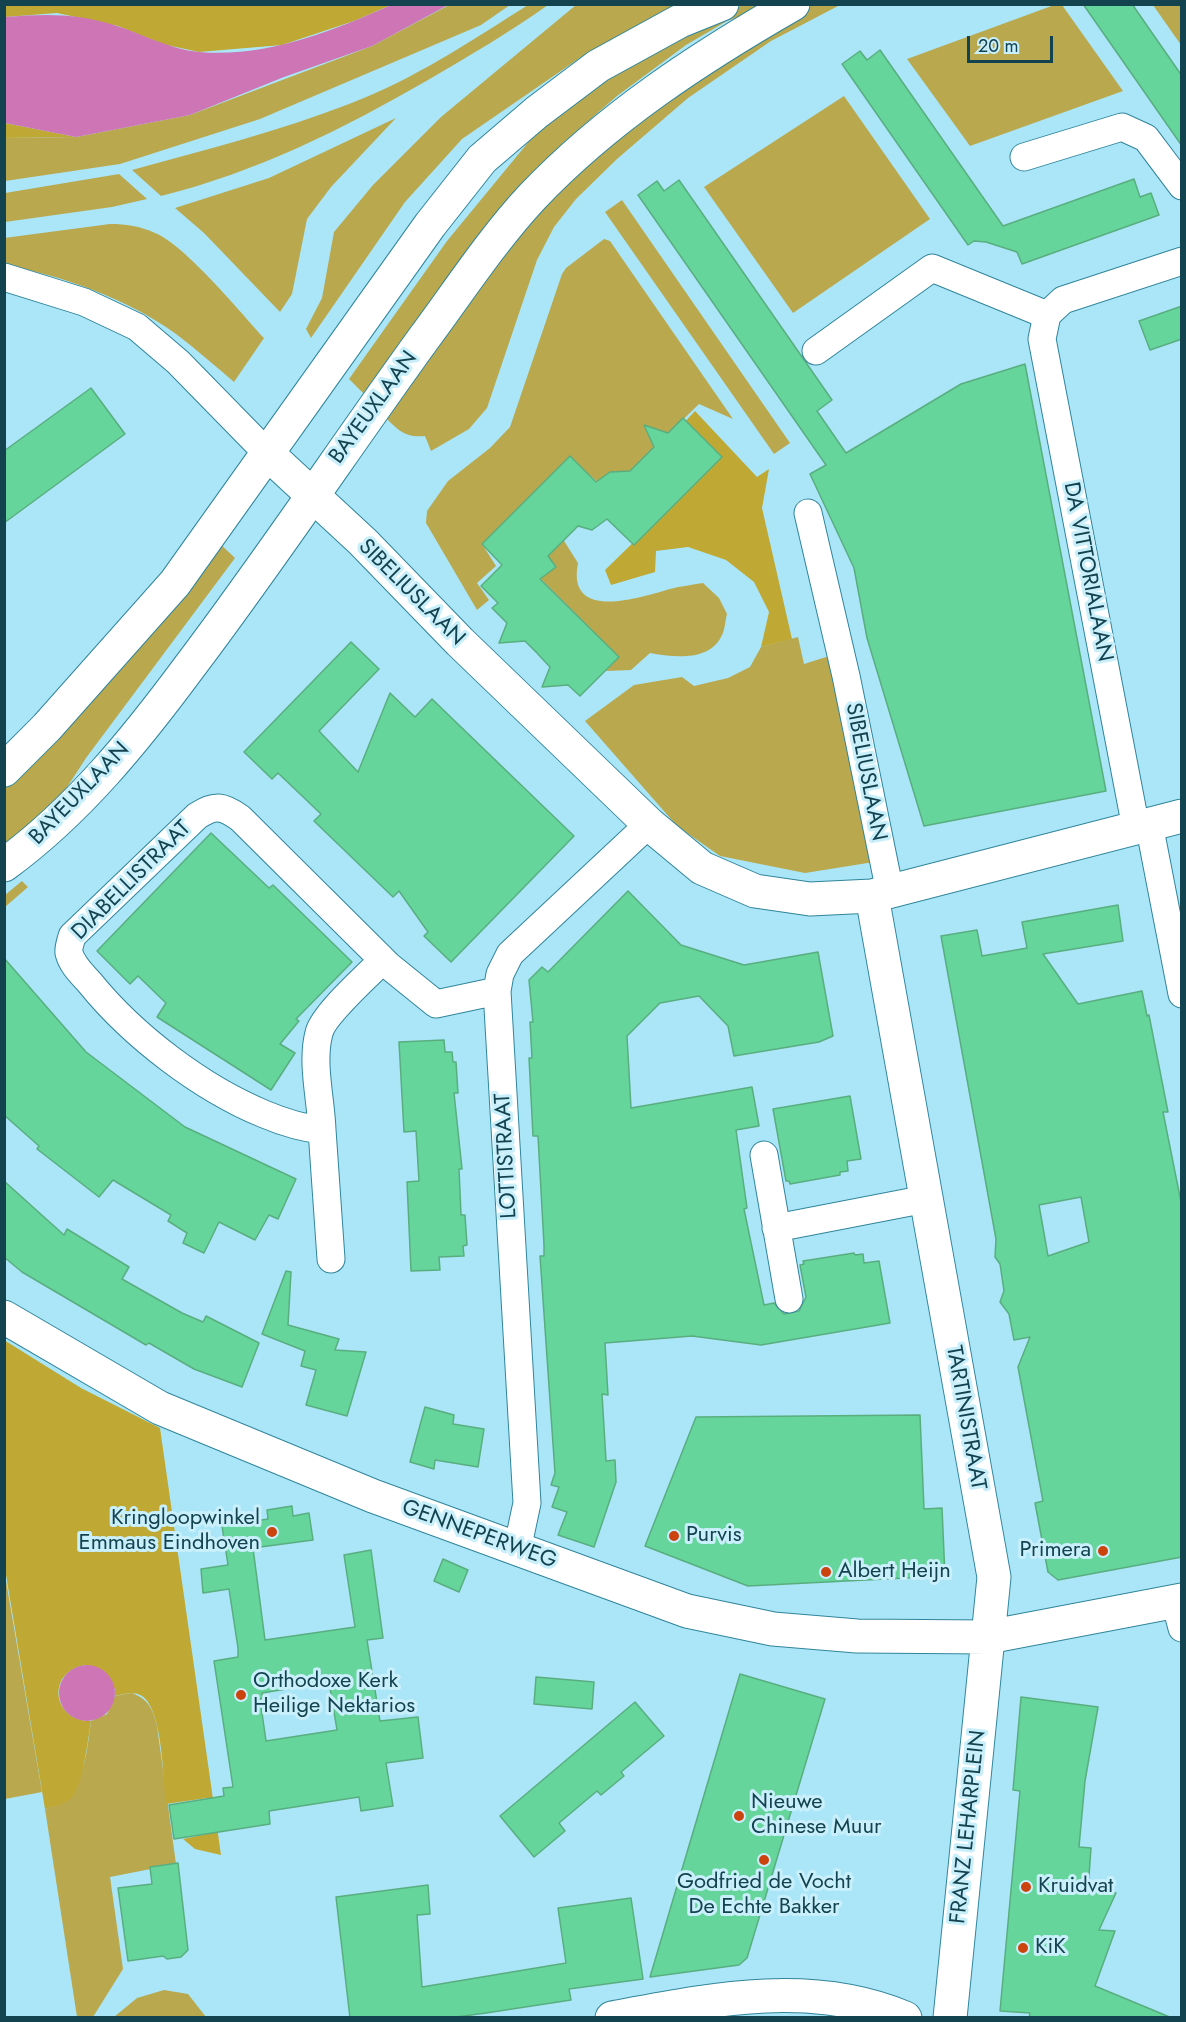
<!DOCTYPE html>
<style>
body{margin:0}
#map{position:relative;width:1186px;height:2022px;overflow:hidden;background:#aae6f7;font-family:Jost,sans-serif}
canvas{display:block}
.frame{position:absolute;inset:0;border:6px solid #144350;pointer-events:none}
.scale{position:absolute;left:967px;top:36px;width:86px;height:27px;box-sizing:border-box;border:3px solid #144350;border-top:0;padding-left:8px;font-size:18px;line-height:21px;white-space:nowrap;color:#144350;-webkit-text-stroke:4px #c9effb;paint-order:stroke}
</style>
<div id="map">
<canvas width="1186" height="2022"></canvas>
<div class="frame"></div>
<div class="scale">20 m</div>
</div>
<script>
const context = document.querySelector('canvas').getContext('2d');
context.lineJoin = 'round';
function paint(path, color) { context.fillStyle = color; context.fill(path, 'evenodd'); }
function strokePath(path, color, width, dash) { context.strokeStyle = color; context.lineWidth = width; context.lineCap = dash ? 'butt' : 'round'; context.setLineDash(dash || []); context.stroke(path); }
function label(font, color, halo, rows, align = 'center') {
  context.font = font + ' Jost,sans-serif'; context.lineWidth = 6; context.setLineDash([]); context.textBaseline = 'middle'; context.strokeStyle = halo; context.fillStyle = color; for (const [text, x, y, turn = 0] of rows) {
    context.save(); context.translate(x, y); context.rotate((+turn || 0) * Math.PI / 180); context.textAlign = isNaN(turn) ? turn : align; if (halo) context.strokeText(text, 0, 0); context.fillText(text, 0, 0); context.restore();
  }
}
paint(new Path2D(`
 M1057,4L1062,5L1123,91L970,146L907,59Z
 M449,5H510L481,25L260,119L120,164L5,181V138L76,137L190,115L372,46Z
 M528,5H548C510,32 469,56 428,80C343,129 257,172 161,196L132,170C205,150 279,131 349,104C413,80 471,41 528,5Z
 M576,5H687L649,20L587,53L462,139L405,202L311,338L306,329L322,298L334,232L373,185L441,117Z
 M743,5H771L727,21L686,45L617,96L564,142L511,199L365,395L349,379L447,241L549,117L605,78L682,33Z
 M804,5H840L771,41L688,98L617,159L576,199L554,227L537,260L487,408L469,429L431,451L425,436C404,438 397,429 383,415L492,262L584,160Z
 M1153,5H1181V45Z
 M844,96L930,219L793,313L704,187Z
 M396,118L331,187L307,219L292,294L280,312L204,233L175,208L269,178Z
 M119,174L147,199L112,207L5,222V193Z
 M622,200L790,443L774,454L605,212Z
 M110,224C126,224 140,226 155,233C185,245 240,312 264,338L234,382C215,366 196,349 176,334C128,299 63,276 5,265L4,238Z
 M604,239L610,241L733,419L699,404L609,492L569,457L482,544L496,566L477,583L489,600L477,610L426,523L427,511L448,481L490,448L510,427L562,274L566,268Z
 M559,533L578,563C566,623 641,597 670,589C681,586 692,585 703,583L719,598L727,614C725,621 725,631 721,637C708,662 672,657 650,653L631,670L606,671L619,657L528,566Z
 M218,542L235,558L86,758L62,795L5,851V786L174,598Z
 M798,637L804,664L826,657L835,661L874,862L805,873L720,856L677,826L585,721L634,685L682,677L694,686L728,678L750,667L761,647Z
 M22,881L28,887L5,907V895Z
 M4,1569L42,1792L5,1799H4Z
 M131,1693C148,1698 153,1709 157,1726L176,1864L110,1877L123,1969L93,2017H77L45,1809C84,1798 86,1757 91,1721L107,1714L115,1696Z
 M164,1990L188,1994L206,2017H114L137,1998Z`), '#baa84f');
paint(new Path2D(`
 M5,4L391,5L354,21L282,45L199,52L162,44L118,26L57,13L5,17Z
 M5,123L76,137L5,138Z
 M695,411L757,477L769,469L762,508L792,639L761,647L769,612L754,582L726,560L688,547L656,551L655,572L611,585L605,570L718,460L679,428Z
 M4,1340L81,1388L160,1428L221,1855L195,1849L183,1839L212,1833L207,1798L166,1804C163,1780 163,1710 142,1696C134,1691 124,1694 115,1696V1689L85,1665C46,1672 52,1721 91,1721C88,1739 83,1787 71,1798C64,1805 53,1806 45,1809L5,1569Z`), '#bfa934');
paint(new Path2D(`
 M391,5H448L372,46L284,77L190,115L76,137L5,123V17C46,14 76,13 117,26C145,35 169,49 199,52C265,58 333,31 391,5Z
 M59 1693a28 28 0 1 1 56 0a28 28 0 1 1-56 0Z`), '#ce76b5');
const building = new Path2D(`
 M1083,4H1132L1182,76V146Z
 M880,50L1003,226L1134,179L1140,197L1151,193L1159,215L1022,264L1017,252L986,242L974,241L968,245L842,64L860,51L867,60Z
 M679,180L832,400L817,411L846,453L961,384L1025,364L1106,791L924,826L867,638L854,568L810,474L826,465L638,195L657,181L664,191Z
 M1182,306V339L1150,350L1139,321Z
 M91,388L125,434L4,523V451Z
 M683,418L722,457L634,545L607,519L592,530L578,526L548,556L556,567L540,579L619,657L580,696L568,685L542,687L550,667L536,652L525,641L499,643L507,623L492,608L498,603L481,586L502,565L482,544L570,456L596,482L610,472L630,471L654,447L644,425L668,433Z
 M351,642L379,669L319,731L358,772L390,693L415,717L432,699L574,836L451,962L424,936L428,932L399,891L393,897L314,821L321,814L278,773L272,779L244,752Z
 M211,833L269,888L273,885L352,962L296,1019L299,1021L280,1044L295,1053L271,1090L157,1017L166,1003L138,976L130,984L97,951Z
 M628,891L681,945L744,965L818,952L833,1036L819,1042L734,1056L728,1026L699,996L660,1003L627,1036L631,1108L752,1087L759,1126L736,1130L747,1208L744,1209L764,1305L774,1303L784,1314L799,1311L806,1297L800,1265L804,1264L803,1261L854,1253L855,1255L863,1254L864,1263L879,1261L890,1323L761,1345L692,1336L605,1343L608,1395L602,1394L606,1461L615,1460L616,1482L594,1547L558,1535L567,1512L552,1507L559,1487L551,1485L555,1473L540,1256H544V1245L538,1136H533L529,1058H532L530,1022H533L529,980L542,967L548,972Z
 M1118,905L1123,941L1043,954L1078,1004L1142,991L1147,1016L1149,1015L1168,1112H1163L1182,1207V1557L1058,1580L1048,1572L1035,1503L1043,1501L1018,1367L1030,1337L1014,1340L1009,1314L1000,1302L1004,1291L1000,1264L995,1257L996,1239L941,936L977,930L982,956L1027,948L1022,922ZM1081,1197L1089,1242L1048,1256L1039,1205Z
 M4,958L86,1052L185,1127L296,1179L278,1219L269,1215L255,1240L219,1222L204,1253L183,1243L187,1233L168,1221L171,1215L113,1180L99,1197L37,1149L39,1146L4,1115Z
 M444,1040L445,1052H452L453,1062H456L458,1093H454L462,1169H459L461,1215H465L467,1245L463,1246L464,1256L439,1257L440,1270L411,1271L407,1182L419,1181L416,1131L404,1132L399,1042Z
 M850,1096L861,1159L847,1161L848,1171L840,1172V1175L790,1184L789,1181H786L773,1109Z
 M4,1181L64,1235L67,1229L129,1267L122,1279L182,1313L203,1322L206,1316L259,1343L242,1387L194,1369L149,1343L146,1345L22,1272L4,1257Z
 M286,1271L291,1272L288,1325L339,1339L335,1350L366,1352L347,1416L306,1405L316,1370L301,1366L305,1351L262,1334Z
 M425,1407L454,1415L453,1424L484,1429L478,1467L435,1460L434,1469L410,1462Z
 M920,1415L924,1509L942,1508L945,1576L748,1586L645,1546L696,1417Z
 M292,1506L293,1516L309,1513L313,1540L253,1548L265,1640L355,1627L344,1555L371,1550L383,1638L367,1640L380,1721L418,1717L423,1758L386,1763L393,1806L361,1811L359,1797L269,1811L270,1824L174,1839L169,1805L224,1796L223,1788L233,1787L214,1661L238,1657V1648L229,1589L203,1593L201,1569L228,1565L222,1526L268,1519L267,1510ZM329,1682L337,1730L266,1741L260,1699L263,1698L262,1693Z
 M443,1559L468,1570L459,1592L434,1581Z
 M740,1674L825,1699L747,1958L739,1965L650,1977Z
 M536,1677L594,1682L592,1709L534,1704Z
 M1021,1697L1098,1707L1085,1781L1079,1847L1091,1848L1088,1890L1116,1893L1099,1930L1115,1931L1095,1986L1172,2018H1029L1030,2013L1000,2011L1020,1791L1013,1790Z
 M635,1702L664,1736L621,1772L624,1776L601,1795L597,1791L559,1823L565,1831L534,1857L500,1816Z
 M178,1863L188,1950L181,1957L167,1959L163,1956L128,1961L118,1888L152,1884L150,1867Z
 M428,1885L430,1914L417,1915L422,1987L566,1963L558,1908L631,1898L643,1979L569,1989L571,2000L486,2013L449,2018H350L336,1897Z`);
paint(building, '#65d59b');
strokePath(building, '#59ae80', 1.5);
const minor = new Path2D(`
 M1024,157L1122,127L1146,138L1182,186
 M4,277L84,302L137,327L178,362L268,454
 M1047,315L1042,339L1136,828
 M816,351L932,268L1047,315L1063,300L1182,261
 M808,513L846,676L890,892
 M1149,824L1182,994
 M383,960C368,975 323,1015 319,1033C311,1063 321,1099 322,1130C302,1128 283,1122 264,1114C201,1088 133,1036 90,983C82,974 72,965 69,953C68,948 71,941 72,936L197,816C215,804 223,806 240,818L389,966L436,1004L497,991
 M322,1130L331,1259
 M764,1155L789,1299
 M776,1228L926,1199
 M517,1550L527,1503L497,991L500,974L510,954L649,824
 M1175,1601L1182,1628`);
const tertiary = new Path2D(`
 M268,454L363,542L460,642L649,824L702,868L755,891L810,899L872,896L1182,816
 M872,896L994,1577L950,2018
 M4,1317L160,1408L373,1496L687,1611L773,1629L857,1636L988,1637L1182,1600
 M612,2018C708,2000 811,1978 905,2018`);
const secondary = new Path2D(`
 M4,770L47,727L175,583L430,225L482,159L537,112L598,66L680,21L722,4
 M4,865C78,811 136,739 190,666C271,559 345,447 424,338C459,291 492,240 532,197C607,118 699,58 793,4`);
strokePath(minor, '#30859b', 29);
strokePath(tertiary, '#30859b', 35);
strokePath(secondary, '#30859b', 35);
strokePath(minor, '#fff', 27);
strokePath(tertiary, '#fff', 33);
strokePath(secondary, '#fff', 33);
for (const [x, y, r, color] of [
 [272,1532,6,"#cb440e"],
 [674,1536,6,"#cb440e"],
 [1103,1551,6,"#cb440e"],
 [826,1572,6,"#cb440e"],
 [241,1695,6,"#cb440e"],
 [739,1816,6,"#cb440e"],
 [764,1860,6,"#cb440e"],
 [1026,1887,6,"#cb440e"],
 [1023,1948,6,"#cb440e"]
]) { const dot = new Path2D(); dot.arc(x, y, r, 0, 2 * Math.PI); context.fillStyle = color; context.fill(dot); strokePath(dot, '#c9effb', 2); }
label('22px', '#144350', '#c9effb', [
 ["BAYEUXLAAN",374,408,-54],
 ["DA VITTORIALAAN",1087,572,79],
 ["SIBELIUSLAAN",411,593,45],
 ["SIBELIUSLAAN",865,772,79],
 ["BAYEUXLAAN",80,794,-46],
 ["DIABELLISTRAAT",132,881,-45],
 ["LOTTISTRAAT",507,1156,-93],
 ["TARTINISTRAAT",965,1418,80],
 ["GENNEPERWEG",479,1535,20],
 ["FRANZ LEHARPLEIN",969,1827,-84]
]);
label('22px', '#144350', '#c9effb', [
 ["Kringloopwinkel",260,1519,"right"],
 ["Emmaus Eindhoven",260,1544,"right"],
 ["Purvis",686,1536],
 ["Primera",1091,1551,"right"],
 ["Albert Heijn",838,1572],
 ["Orthodoxe Kerk",253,1682],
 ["Heilige Nektarios",253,1707],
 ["Nieuwe",751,1803],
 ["Chinese Muur",751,1828],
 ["Godfried de Vocht",764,1883,"center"],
 ["De Echte Bakker",764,1908,"center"],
 ["Kruidvat",1038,1887],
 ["KiK",1035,1948]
], 'left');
</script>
